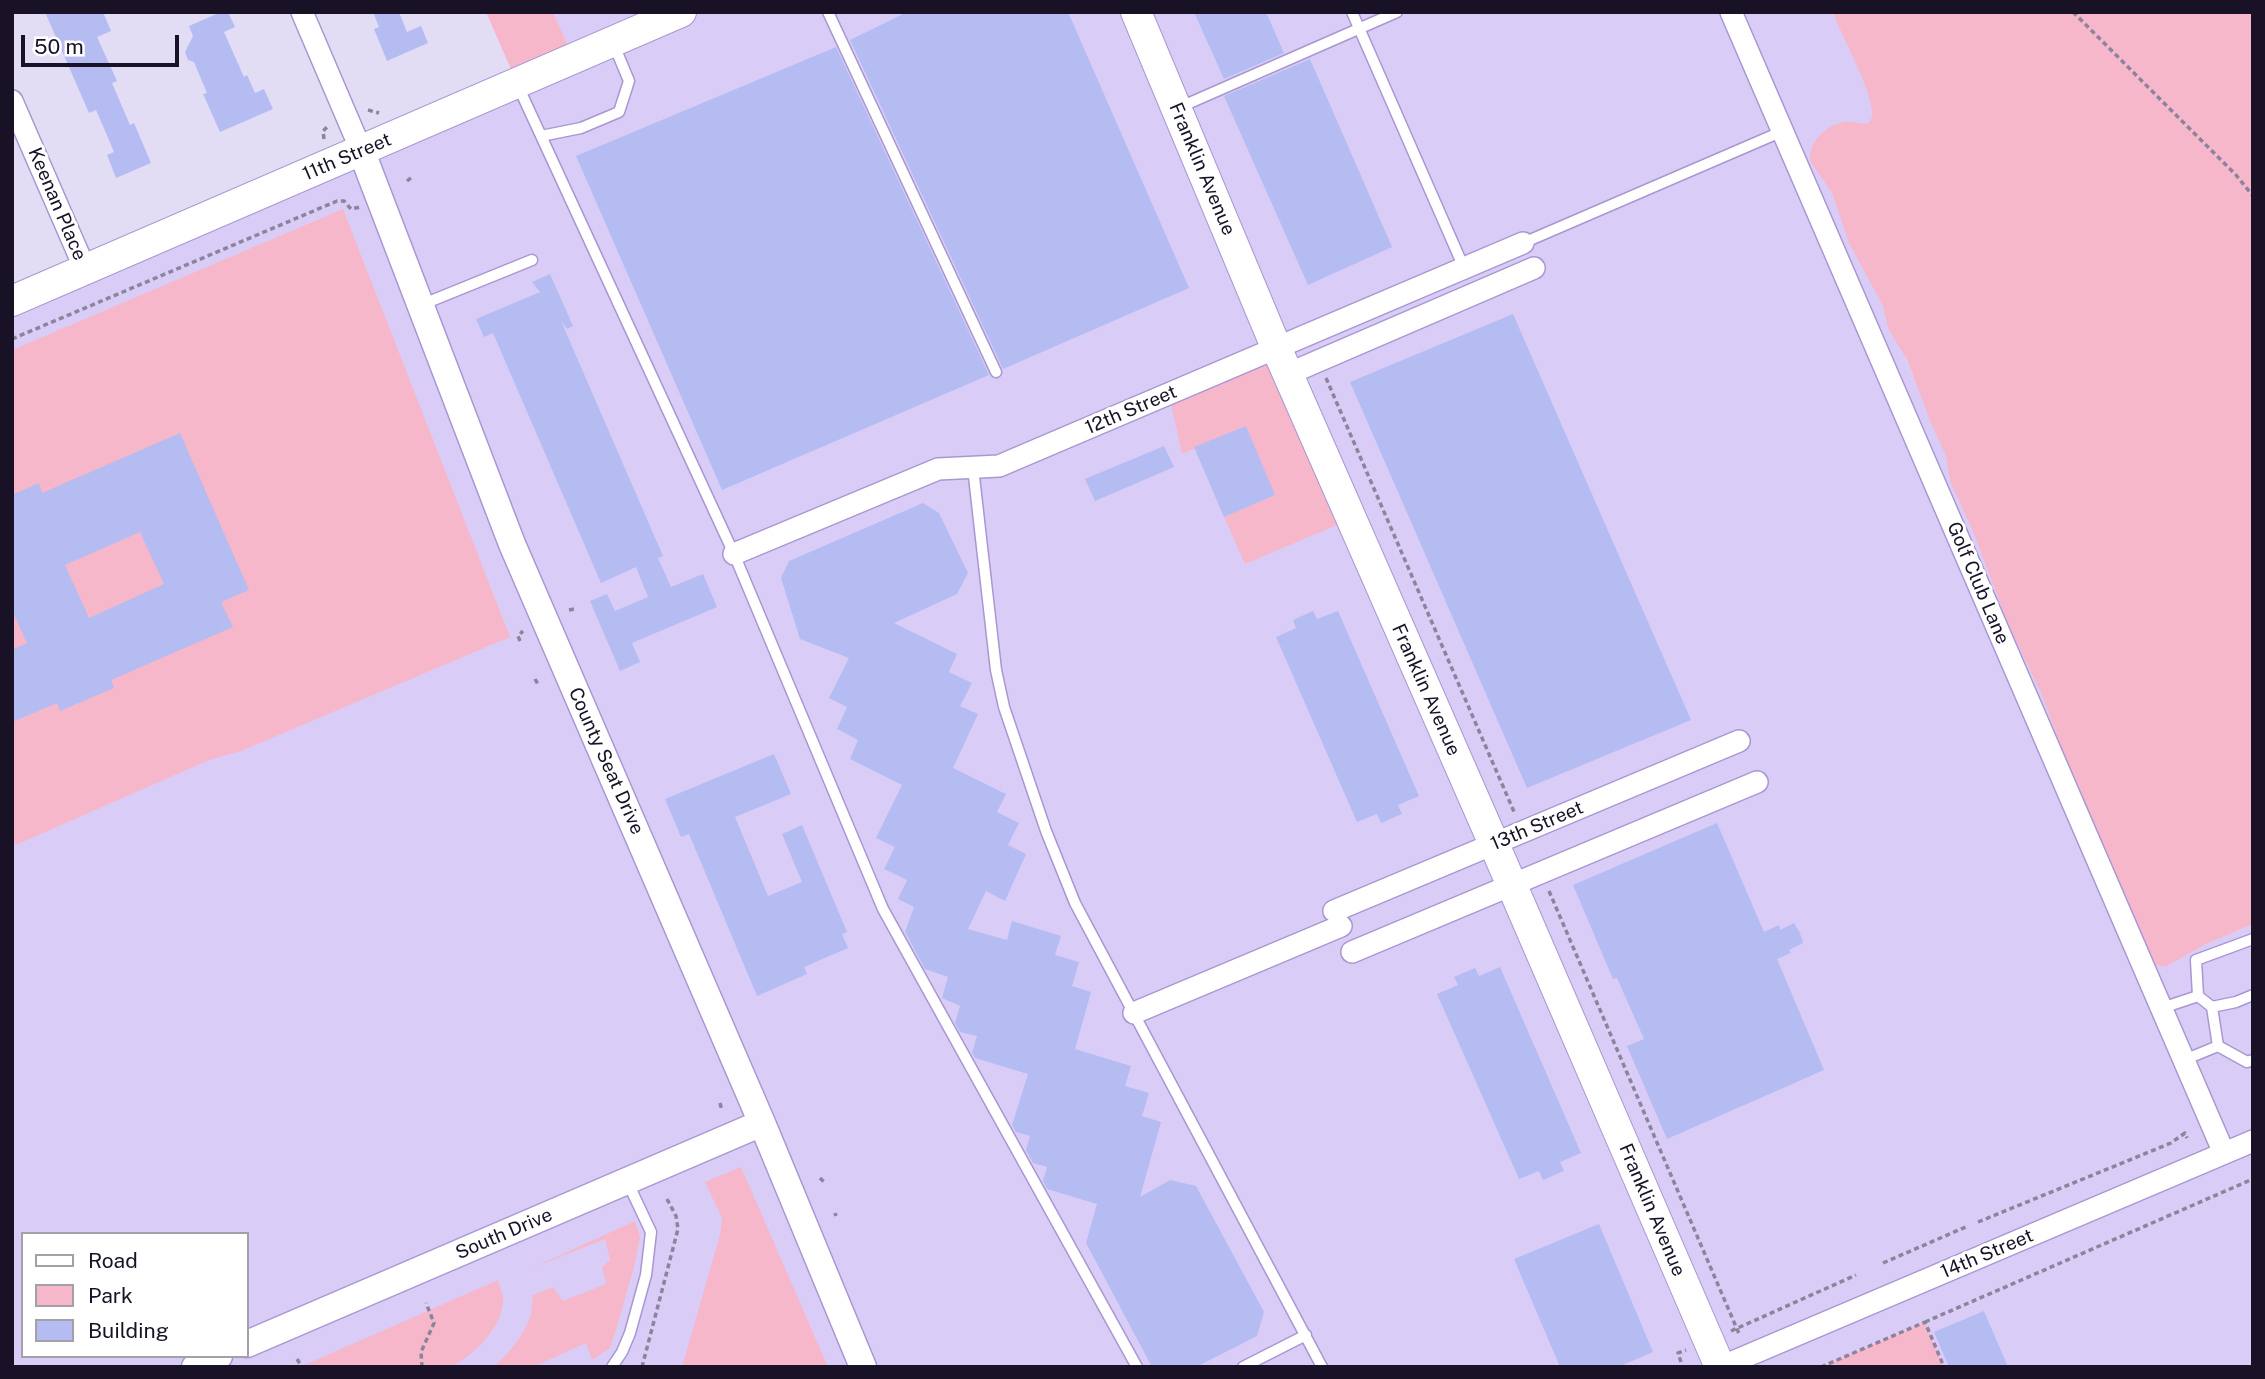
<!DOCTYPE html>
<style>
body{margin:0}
#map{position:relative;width:2265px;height:1379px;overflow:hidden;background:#e3dcf5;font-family:"Public Sans",sans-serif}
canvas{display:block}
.frame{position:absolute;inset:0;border:14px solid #191227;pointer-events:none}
.legend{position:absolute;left:21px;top:1232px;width:228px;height:126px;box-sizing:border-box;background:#fff;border:2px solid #a3a0a9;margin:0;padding:9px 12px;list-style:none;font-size:21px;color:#191227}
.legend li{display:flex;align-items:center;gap:14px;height:35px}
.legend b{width:35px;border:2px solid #a3a0a9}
.scale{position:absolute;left:21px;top:35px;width:158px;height:32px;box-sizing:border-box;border:4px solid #191227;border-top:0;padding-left:9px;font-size:21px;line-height:24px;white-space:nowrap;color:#191227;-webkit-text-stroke:5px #fff;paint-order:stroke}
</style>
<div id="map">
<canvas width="2265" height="1379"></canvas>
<div class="frame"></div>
<ul class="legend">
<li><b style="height:9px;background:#fff"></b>Road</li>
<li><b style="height:19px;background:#f6b7cb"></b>Park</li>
<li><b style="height:19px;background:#b4bcf2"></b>Building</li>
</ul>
<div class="scale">50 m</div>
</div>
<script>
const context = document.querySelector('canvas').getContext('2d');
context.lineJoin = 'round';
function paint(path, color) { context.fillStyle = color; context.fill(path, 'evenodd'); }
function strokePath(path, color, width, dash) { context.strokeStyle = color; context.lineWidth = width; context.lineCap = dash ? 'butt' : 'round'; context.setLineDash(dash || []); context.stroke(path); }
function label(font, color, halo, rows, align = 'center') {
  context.font = font + ' "Public Sans",sans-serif'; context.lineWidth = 6; context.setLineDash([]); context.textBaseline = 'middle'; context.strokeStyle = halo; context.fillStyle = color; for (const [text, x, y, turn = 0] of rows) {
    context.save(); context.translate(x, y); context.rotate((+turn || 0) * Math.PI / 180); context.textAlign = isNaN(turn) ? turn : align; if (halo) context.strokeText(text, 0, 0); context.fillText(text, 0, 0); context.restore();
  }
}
paint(new Path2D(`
 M553,12H1838L1887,131L1820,157L2162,963L2253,924V1367H12V301L573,58ZM23,1234H247V1356H23Z`), '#d9cdf7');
paint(new Path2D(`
 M486,12H553L574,59L517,83Z
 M1833,12H2253V924L2204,945L2165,967L2152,964L2132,911L2088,819L2042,695L2009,626L1972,529L1952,486L1949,475L1946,456L1931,423L1907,360L1888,328L1883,306L1849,243L1832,193L1810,161C1808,142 1827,124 1845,122C1853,121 1860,124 1868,124C1871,119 1872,120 1872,113C1872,89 1842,38 1833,12Z
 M343,209L510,637L241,751L209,760L18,844H12V350Z
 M1276,347L1351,519L1245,564L1224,517L1275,495L1243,427L1182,454L1169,394Z
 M741,1167L828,1367H682L720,1235L722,1218L705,1182Z
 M635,1221L640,1237L635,1263L616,1330L610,1348L592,1360L586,1343L533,1367H493C508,1355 523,1336 530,1318C532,1311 532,1302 533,1295L553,1287L563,1301L606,1284L602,1267L610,1260L605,1239L532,1268Z
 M498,1280C499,1286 502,1292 503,1297C505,1325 473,1357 450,1367H300Z
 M1925,1322L1944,1367H1821Z`), '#f6b7cb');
paint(new Path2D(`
 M45,12H103L111,31L97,37L117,81L112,83L130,125L134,123L151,163L116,178L107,155L114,152L103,126L96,110L89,113Z
 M221,12H228L235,27L224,32L244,77L247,75L255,93L264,89L273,109L220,132L203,94L207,93L194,62L188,60L185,52L193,36L189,26Z
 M373,12H399L407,32L421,26L428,43L387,61L374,29L379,27Z
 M907,12H1068L1189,288L1003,369L850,40Z
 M1194,12H1266L1284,53L1224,79Z
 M836,47L989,375L722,490L576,156Z
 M1310,59L1392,247L1308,285L1224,96Z
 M550,274L573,326L567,329L561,321L663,556L658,558L671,587L703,574L717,607L632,643L640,662L620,671L590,601L607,594L615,611L648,597L636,567L601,583L493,333L484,337L476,319L540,292L532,282Z
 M1513,314L1691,720L1527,788L1350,382Z
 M1246,426L1275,495L1224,517L1194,447Z
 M180,433L249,590L221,602L233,627L111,680L114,688L60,711L57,703L12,722V650L27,643L12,610V495L39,483L42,493ZM140,532L164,584L89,618L65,565Z
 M1164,446L1174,467L1095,501L1085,479Z
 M923,503L939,513L968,573L957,594L894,623L957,654L949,672L972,683L960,706L978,714L953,768L1006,794L997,812L1019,823L1008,845L1026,854L1005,901L986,891L968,929L1007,940L1012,921L1061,936L1055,955L1079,962L1072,986L1091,992L1075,1049L1131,1066L1125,1086L1149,1093L1142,1116L1161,1122L1140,1197L1170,1180L1196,1186L1264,1312L1257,1336L1196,1367H1152L1086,1243L1097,1204L1047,1189L1043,1181L1047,1167L1033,1163L1026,1150L1030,1136L1016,1132L1012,1125L1028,1074L975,1058L972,1053L977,1036L960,1032L955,1023L960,1006L942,998L948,977L925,969L905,932L914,907L898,899L907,880L884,869L895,847L876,838L902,785L850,759L858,740L837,729L847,707L829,698L849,658L800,639L781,578L789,561Z
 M1313,611L1317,619L1338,611L1419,796L1398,805L1402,814L1381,823L1377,814L1357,822L1276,637L1296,628L1293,620Z
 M774,754L791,794L735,817L768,896L802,882L782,834L802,825L847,932L842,934L848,948L804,967L807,974L757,996L689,834L681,837L665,799Z
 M1717,823L1764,932L1779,925L1780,930L1794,923L1800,933L1803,943L1789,950L1791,953L1777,959L1824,1070L1667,1139L1627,1046L1644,1039L1617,978L1613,979L1573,885Z
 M1500,967L1581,1153L1560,1162L1564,1171L1543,1180L1539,1171L1519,1179L1437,994L1458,985L1454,977L1475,968L1479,976Z
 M1599,1224L1653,1352L1618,1367H1560L1514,1259Z
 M1984,1311L2008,1367H1949L1934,1332Z`), '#b4bcf2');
const service = new Path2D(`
 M828,12L996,372
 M1352,12L1464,268
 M518,86L734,554L883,909L1137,1367
 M1178,108L1397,12
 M541,136L581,128L619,112L629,81L614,45
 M1523,243L1783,131
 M421,305L532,260
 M973,468L996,670L1004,707L1046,831L1075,903L1322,1367
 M2198,996L2196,960L2253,939
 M2212,1007L2218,1046
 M2162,1008L2198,996L2212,1007L2236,1002L2253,995
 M2184,1060L2218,1046L2247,1062L2253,1060
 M612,1367L622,1352L630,1333L646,1275L651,1232L627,1181
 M1243,1367L1306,1335`);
const minor = new Path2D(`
 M302,12L361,150
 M1731,12L2224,1153
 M12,101L85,269
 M1288,374L1534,268
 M734,554L938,469L999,466L1523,243
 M1334,911L1739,741
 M1352,952L1757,782
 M1134,1013L1341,926
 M1721,1367L2253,1141`);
const tertiary = new Path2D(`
 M361,150L512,544L762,1123L863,1367
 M247,1344L762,1123
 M195,1367L219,1356`);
const secondary = new Path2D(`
 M1136,12L1276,347L1494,844L1720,1367
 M12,301L681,12`);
strokePath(service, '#a997d2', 13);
strokePath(minor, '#a997d2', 24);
strokePath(tertiary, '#a997d2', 29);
strokePath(secondary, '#a997d2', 32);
strokePath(new Path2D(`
 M2073,12L2236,175L2253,196
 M368,110L379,113
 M324,139L323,131L329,125
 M407,181L412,177
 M12,339L337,201H344L351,209L360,207
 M1326,378L1515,814
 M569,610L574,609
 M520,641L518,636L523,631
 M535,679L539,686
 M1549,891L1740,1336
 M720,1103L722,1111
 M820,1178L824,1182
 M835,1213L836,1216
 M1978,1222L2171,1143L2185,1133L2187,1138
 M1883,1263L1968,1226
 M1925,1322L2253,1179
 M1731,1331L1856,1275
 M297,1359L302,1367
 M1681,1362L1678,1353L1686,1350
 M422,1367L421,1352L434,1323L426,1303
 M642,1367L678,1229L676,1216L667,1199
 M1821,1367L1925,1322L1944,1367`), '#8b849b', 3.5, [5, 3.5]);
strokePath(service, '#fff', 10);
strokePath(minor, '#fff', 21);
strokePath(tertiary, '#fff', 26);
strokePath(secondary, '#fff', 30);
label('19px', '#191227', '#fff', [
 ["11th Street",347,157,-23],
 ["Franklin Avenue",1202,169,67],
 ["Keenan Place",57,204,67],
 ["12th Street",1131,410,-23],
 ["Golf Club Lane",1978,583,67],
 ["Franklin Avenue",1426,690,66],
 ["County Seat Drive",606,761,66],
 ["13th Street",1537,826,-23],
 ["Franklin Avenue",1652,1210,67],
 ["South Drive",504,1234,-23],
 ["14th Street",1987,1254,-23]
]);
</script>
